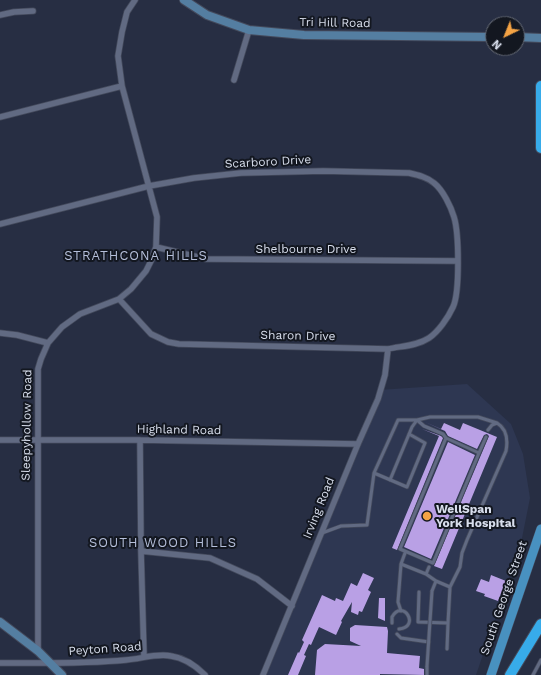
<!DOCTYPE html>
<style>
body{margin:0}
#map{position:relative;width:541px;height:675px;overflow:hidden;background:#272e43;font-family:"Work Sans",sans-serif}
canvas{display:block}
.north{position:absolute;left:485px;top:16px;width:40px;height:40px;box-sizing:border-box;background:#131720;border:1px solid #626772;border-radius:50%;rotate:223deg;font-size:11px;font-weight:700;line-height:16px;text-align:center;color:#d8deec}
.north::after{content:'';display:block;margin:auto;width:14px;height:18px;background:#f4a344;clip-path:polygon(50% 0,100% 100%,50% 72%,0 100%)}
</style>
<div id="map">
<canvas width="541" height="675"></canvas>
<div class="north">N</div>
</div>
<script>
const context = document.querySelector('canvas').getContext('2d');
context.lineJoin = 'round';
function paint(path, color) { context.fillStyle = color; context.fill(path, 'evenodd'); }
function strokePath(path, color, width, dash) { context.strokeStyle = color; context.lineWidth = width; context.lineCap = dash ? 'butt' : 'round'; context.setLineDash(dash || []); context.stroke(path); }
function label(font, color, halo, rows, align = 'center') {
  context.font = font + ' "Work Sans",sans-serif'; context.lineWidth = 4; context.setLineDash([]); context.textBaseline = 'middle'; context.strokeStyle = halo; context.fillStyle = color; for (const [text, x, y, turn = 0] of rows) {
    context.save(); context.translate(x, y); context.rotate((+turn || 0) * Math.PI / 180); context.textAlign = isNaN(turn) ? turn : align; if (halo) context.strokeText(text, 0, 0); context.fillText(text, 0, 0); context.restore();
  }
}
paint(new Path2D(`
 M467,384L511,424L523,454L530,498L521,543L476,675H265L379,390Z`), '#2e3752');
paint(new Path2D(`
 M425,422L441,429L444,423L460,430L463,423L497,437L442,569L434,566L489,436L487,434L484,435L477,449L448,436L445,431Z
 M422,429L441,436L443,438L397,550L392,548L439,436Z
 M448,442L475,455L431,559L404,547Z
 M363,573L374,578L368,590L371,592L362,612L359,611L358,615L351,612L352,602L341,621L342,622L336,635L319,627L311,645L309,644L304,655L306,656L298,675H288L298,652L299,653L304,642L302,640L322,595L335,601L336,598L343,601L351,583L357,586Z
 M491,575L506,581L498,601L484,596L485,594L476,591L481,579L489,582Z
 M379,598H385V621L378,618Z
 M355,625L387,627L388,631L387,653L420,656L419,668L424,669V675L380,674V675H315L317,650L325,644L361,646L350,641V628Z`), '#b9a0e5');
const lane = new Path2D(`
 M479,453L486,437
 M374,473L398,420H417L424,426L443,434L446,438L479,453L433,563L400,549L446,438
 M390,480L412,427L417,420L430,417H478L497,423
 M322,533L341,526L367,525L374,473L407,487L425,443L409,434
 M401,564L426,574L429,567
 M426,574L436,581
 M450,587L460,567L462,553L467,540L506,451C508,440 507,429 497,423L492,425L488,430
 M432,591L436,581L450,587L448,623L447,649
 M419,592L418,622L448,623
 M401,611L398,602L401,564L405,553
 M392,623V617C403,598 421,627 399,629
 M397,634L401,638L429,642
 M427,675V666
 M533,675L541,660`);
const street = new Path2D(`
 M0,15L14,12L33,11
 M234,80L249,30
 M0,117L122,86
 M0,224L149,186L194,178L241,173L323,171L409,173C418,175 427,177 434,183C443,190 451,207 454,217C459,233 460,292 453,307C448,318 438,332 429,338C417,346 401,346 388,349L179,344L168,342L151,334L119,299
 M156,247L206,259L458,261
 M0,333L17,335L48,343
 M0,440H140L358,444
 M140,440L141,551L144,657
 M141,551L210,558L257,579L292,606
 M38,651V369L41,359L48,343L62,327L80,314L119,299L131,289L146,271L151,261L156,247L157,217L122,86L118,56L122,32L127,12L135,0
 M0,663C42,663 84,664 126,660C141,659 156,653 171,656C185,658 196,666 205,675
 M263,675L358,444L378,399L385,375L388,349`);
const secondary = new Path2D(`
 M184,0L207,15L249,30L304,35L493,37
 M517,37L541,38
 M0,622L38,651L62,675`);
const primary = new Path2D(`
 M491,675L541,529`);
const highway = new Path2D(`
 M541,86V148
 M510,675L541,624`);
strokePath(lane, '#444a5c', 4.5);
strokePath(street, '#444a5c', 7);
strokePath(secondary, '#444a5c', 10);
strokePath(primary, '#444a5c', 10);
strokePath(highway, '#444a5c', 12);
strokePath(lane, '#616a82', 3);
strokePath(street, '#616a82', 5.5);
strokePath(secondary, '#547ea1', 8);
strokePath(primary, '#4891c0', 9);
strokePath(highway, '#37abea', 10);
const laneBridge = new Path2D(`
 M427,666L432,591`);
strokePath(laneBridge, '#444a5c', 4.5, []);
strokePath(laneBridge, '#616a82', 3);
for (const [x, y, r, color] of [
 [427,516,5,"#f4a344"]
]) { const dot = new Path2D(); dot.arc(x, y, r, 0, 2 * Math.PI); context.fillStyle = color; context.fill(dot); strokePath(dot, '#131720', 1.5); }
label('12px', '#d8deec', '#131720', [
 ["Tri Hill Road",335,23,1],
 ["Scarboro Drive",268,162,-3],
 ["Shelbourne Drive",306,249],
 ["Sharon Drive",298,336,1],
 ["Sleepyhollow Road",27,425,-89],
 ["Highland Road",179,430,1],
 ["Irving Road",319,508,-68],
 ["South George Street",504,598,-71],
 ["Peyton Road",105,649,-4]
]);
label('bold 12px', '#d8deec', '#131720', [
 ["WellSpan",436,509],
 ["York Hospital",436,523]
], 'left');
context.letterSpacing = '1px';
label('13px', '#b5bfda', '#131720', [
 ["STRATHCONA HILLS",136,256],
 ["SOUTH WOOD HILLS",163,543]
]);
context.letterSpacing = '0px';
</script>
